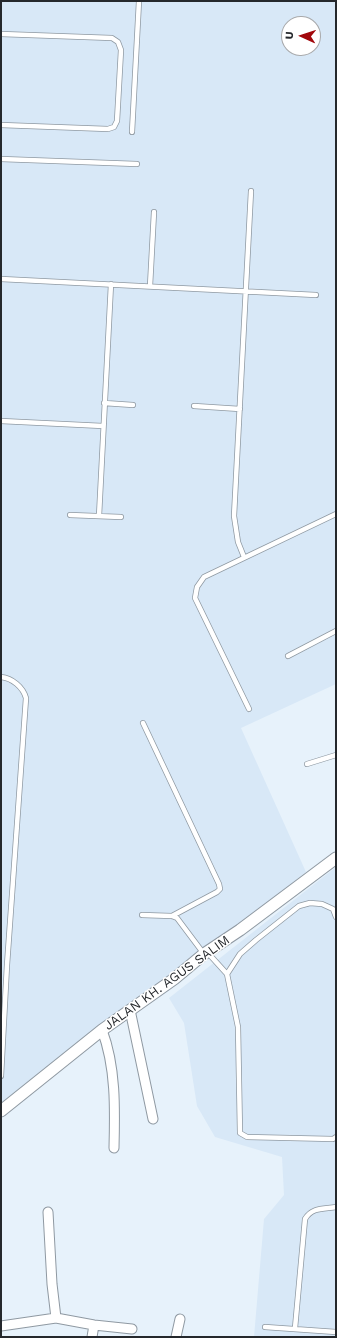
<!DOCTYPE html>
<style>
body{margin:0}
#map{position:relative;width:337px;height:1338px;overflow:hidden;background:#e7f2fb;font-family:"Work Sans",sans-serif}
canvas{display:block}
.frame{position:absolute;inset:0;border:2px solid #25282c;pointer-events:none}
.north{position:absolute;left:281px;top:16px;width:40px;height:40px;box-sizing:border-box;background:#fff;border:1px solid #a8a9ab;border-radius:50%;rotate:273deg;font-size:11px;font-weight:700;line-height:16px;text-align:center;color:#25282c}
.north::after{content:'';display:block;margin:auto;width:14px;height:18px;background:#a2080c;clip-path:polygon(50% 0,100% 100%,50% 72%,0 100%)}
</style>
<div id="map">
<canvas width="337" height="1338"></canvas>
<div class="frame"></div>
<div class="north">U</div>
</div>
<script>
const context = document.querySelector('canvas').getContext('2d');
context.lineJoin = 'round';
function paint(path, color) { context.fillStyle = color; context.fill(path, 'evenodd'); }
function strokePath(path, color, width, dash) { context.strokeStyle = color; context.lineWidth = width; context.lineCap = dash ? 'butt' : 'round'; context.setLineDash(dash || []); context.stroke(path); }
function label(font, color, halo, rows, align = 'center') {
  context.font = font + ' "Work Sans",sans-serif'; context.lineWidth = 3; context.setLineDash([]); context.textBaseline = 'middle'; context.strokeStyle = halo; context.fillStyle = color; for (const [text, x, y, turn = 0] of rows) {
    context.save(); context.translate(x, y); context.rotate((+turn || 0) * Math.PI / 180); context.textAlign = isNaN(turn) ? turn : align; if (halo) context.strokeText(text, 0, 0); context.fillText(text, 0, 0); context.restore();
  }
}
paint(new Path2D(`
 M1,1H336V684L241,728L306,872L163,988L1,1103ZM289,24H313V48H289Z
 M336,867V1337H254L264,1219L284,1195L282,1157L215,1137L197,1106L184,1023L169,998Z`), '#d8e8f7');
const service = new Path2D(`
 M1,34L112,38L118,42L121,50L117,121L114,127L108,129L1,125
 M132,132L139,1
 M1,159L137,164
 M1,279L316,295
 M150,286L154,212
 M104,403L133,405
 M194,406L240,409
 M1,421L103,426
 M70,515L121,517
 M99,516L111,284
 M244,557L238,542L234,516L251,191
 M288,656L336,631
 M1,677C12,678 23,687 26,698L7,965L1,1076
 M249,709L195,598L197,587L204,577L336,514
 M143,723L219,884L220,889L217,892L172,916
 M307,764L336,755
 M142,915L172,916L177,918L204,954
 M207,952L227,974L238,1027L240,1133L247,1137L333,1139L336,1137
 M227,974L240,954L256,940L299,906L310,903L322,904L333,909L336,917
 M265,1327L336,1332
 M295,1328L305,1219C312,1207 324,1209 336,1207`);
const minor = new Path2D(`
 M130,1010L153,1119
 M102,1030C116,1067 115,1109 114,1148
 M48,1212L52,1284L56,1318
 M1,1326L56,1318L94,1325L132,1329
 M92,1337L94,1325
 M176,1337L180,1319`);
const tertiary = new Path2D(`
 M1,1111L102,1030L174,979L204,954L240,930L336,858`);
strokePath(service, '#8f99a2', 6);
strokePath(minor, '#8f99a2', 11);
strokePath(tertiary, '#8f99a2', 13);
strokePath(service, '#fff', 4.5);
strokePath(minor, '#fff', 9);
strokePath(tertiary, '#fff', 11);
label('13px', '#25282c', '#fff', [
 ["JALAN KH. AGUS SALIM",167,983,-36]
]);
</script>
